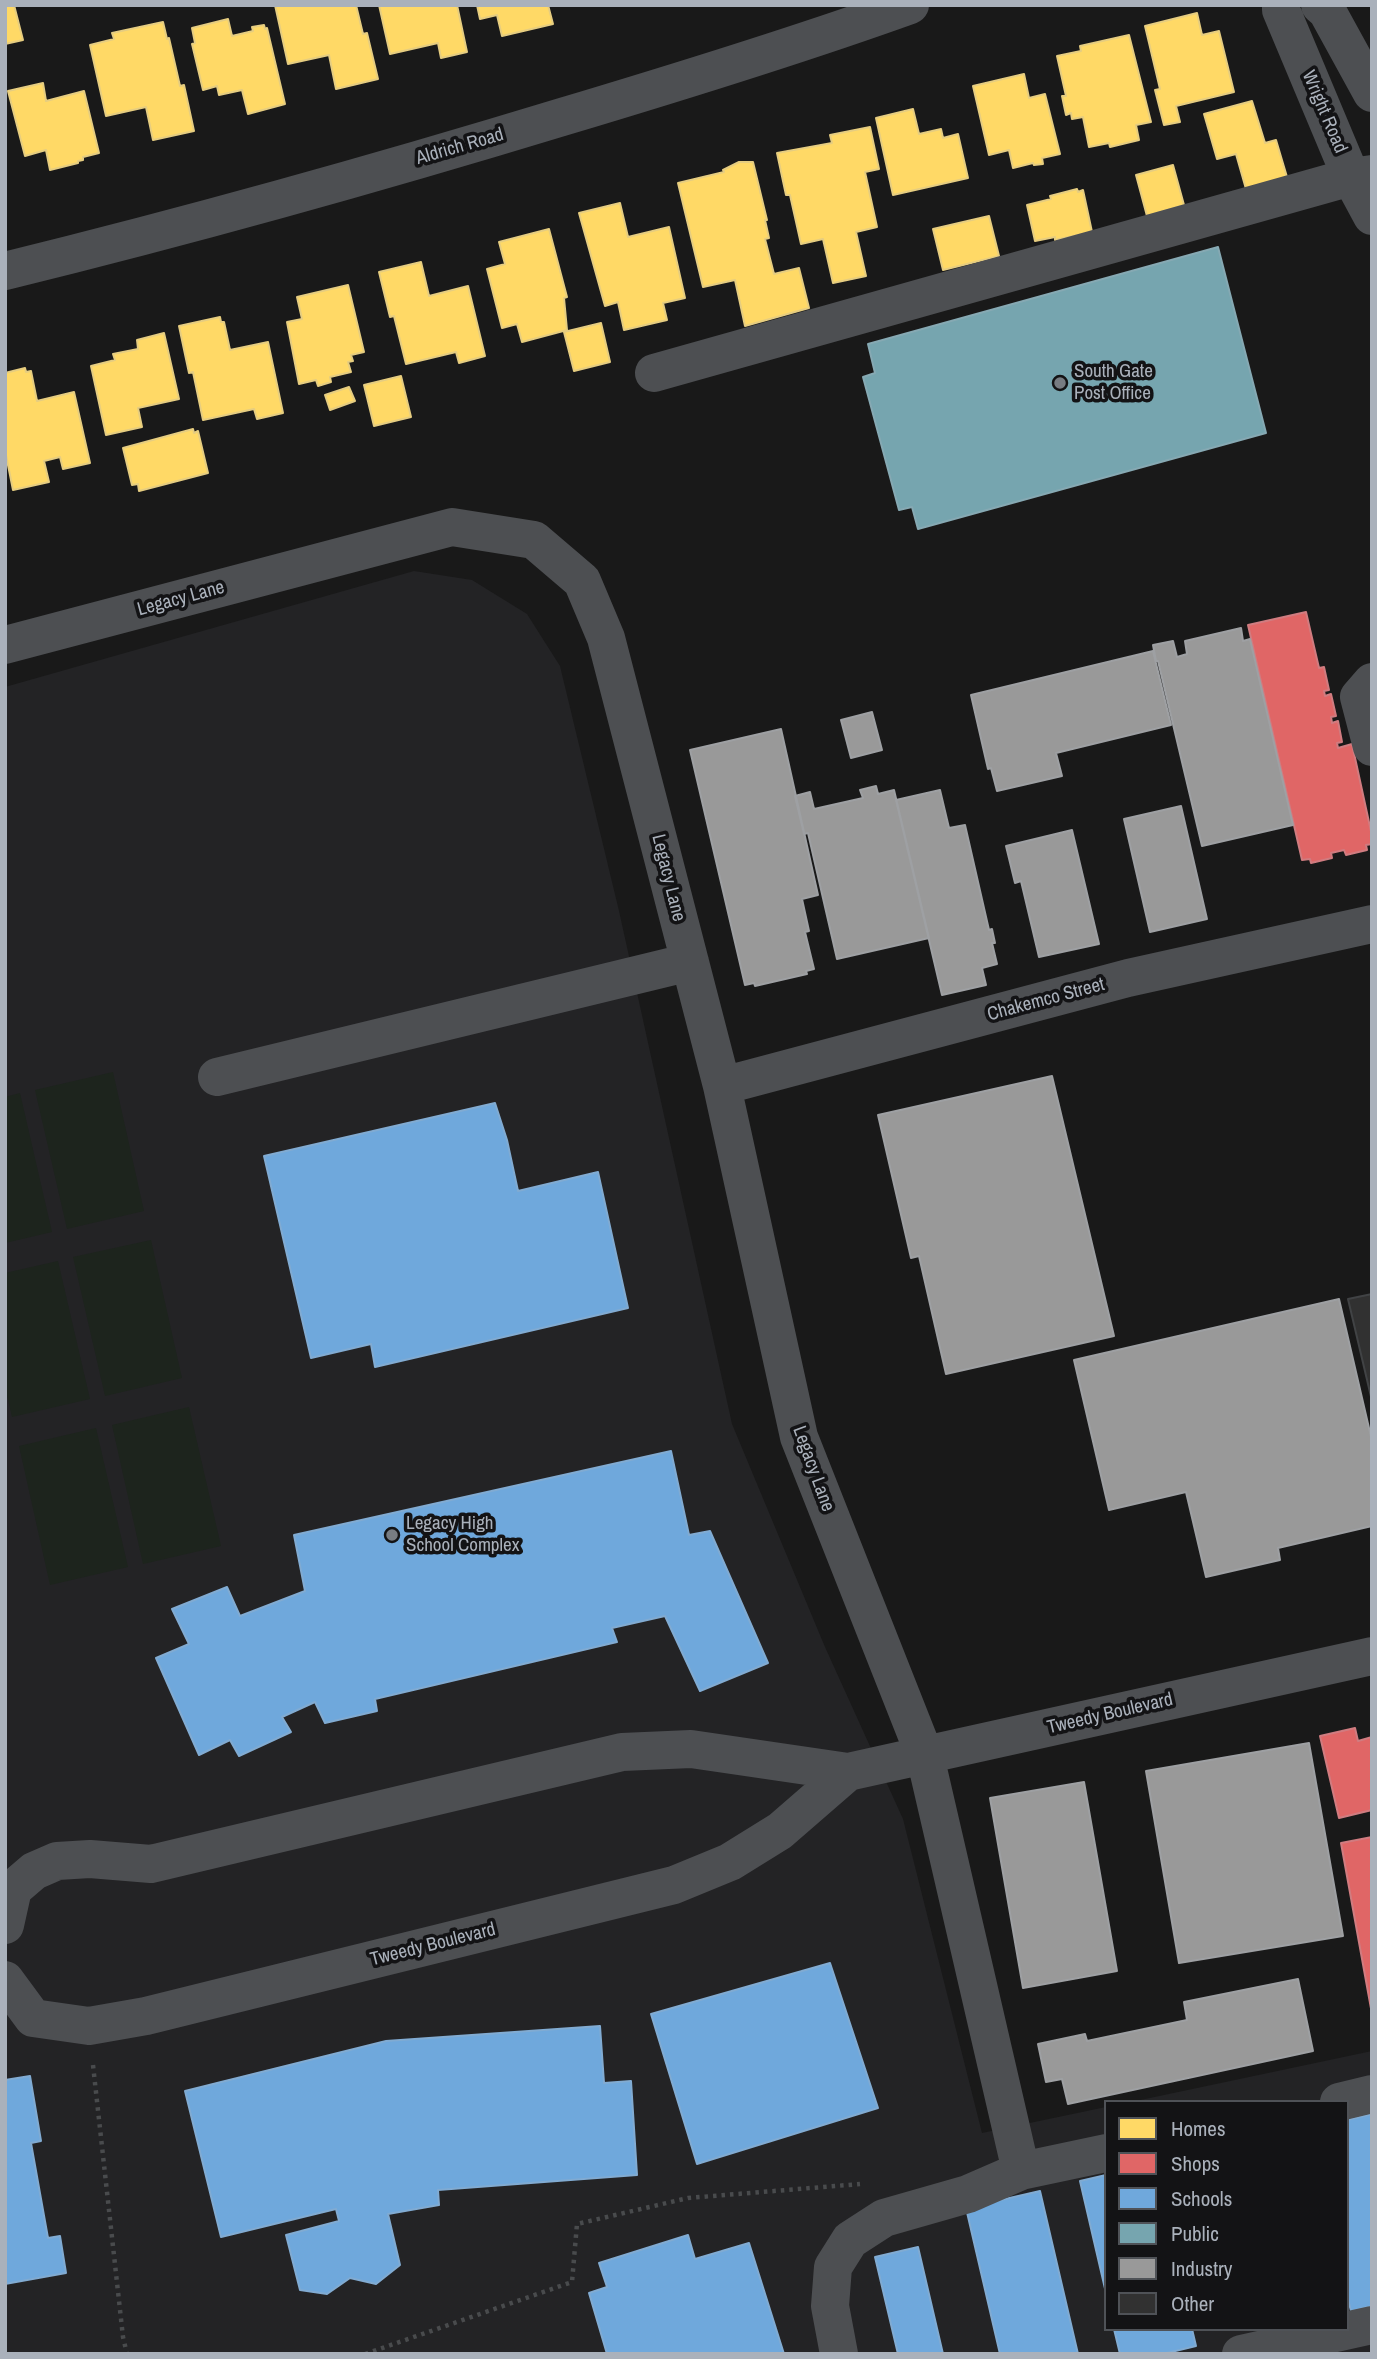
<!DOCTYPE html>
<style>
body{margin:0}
#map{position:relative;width:1377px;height:2359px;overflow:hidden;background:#191919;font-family:"Archivo Narrow",sans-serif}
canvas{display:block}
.frame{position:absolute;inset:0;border:7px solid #aab1bb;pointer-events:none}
.legend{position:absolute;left:1104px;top:2100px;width:245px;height:231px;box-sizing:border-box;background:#131315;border:2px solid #4f5257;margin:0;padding:9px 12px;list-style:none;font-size:21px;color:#aab1bb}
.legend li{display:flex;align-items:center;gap:14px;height:35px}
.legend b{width:35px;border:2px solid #4f5257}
</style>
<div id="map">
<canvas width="1377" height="2359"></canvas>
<div class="frame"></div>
<ul class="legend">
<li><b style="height:19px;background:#ffd966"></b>Homes</li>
<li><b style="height:19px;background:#e06666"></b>Shops</li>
<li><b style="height:19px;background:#6fa8dc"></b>Schools</li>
<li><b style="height:19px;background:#76a5af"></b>Public</li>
<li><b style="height:19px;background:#999"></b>Industry</li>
<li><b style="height:19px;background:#313131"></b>Other</li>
</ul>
</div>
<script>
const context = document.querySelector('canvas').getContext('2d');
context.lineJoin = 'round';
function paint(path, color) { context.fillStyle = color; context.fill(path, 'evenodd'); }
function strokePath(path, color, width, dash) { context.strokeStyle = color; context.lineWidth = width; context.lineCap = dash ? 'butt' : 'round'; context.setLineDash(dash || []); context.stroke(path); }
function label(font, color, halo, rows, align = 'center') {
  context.font = font + ' "Archivo Narrow",sans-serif'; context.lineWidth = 7; context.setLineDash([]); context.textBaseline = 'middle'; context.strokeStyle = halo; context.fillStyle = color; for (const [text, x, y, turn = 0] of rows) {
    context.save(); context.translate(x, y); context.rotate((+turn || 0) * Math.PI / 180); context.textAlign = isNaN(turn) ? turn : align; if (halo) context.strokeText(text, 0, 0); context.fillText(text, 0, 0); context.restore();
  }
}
paint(new Path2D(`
 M414,571L472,580L527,614L560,666L619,911L732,1424L825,1647L903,1819L982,2133L1106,2107V2329H1347V2102H1131L1372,2051V2354H5V687Z`), '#232325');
paint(new Path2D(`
 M113,1072L144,1211L67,1229L35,1090Z
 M20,1093L52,1232L5,1243V1097Z
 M151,1240L182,1378L105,1396L73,1257Z
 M58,1261L90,1399L12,1417L5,1387V1273Z
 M189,1407L221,1546L143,1564L112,1425Z
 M96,1428L128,1567L50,1585L19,1446Z`), '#1d241d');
const homes = new Path2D(`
 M5,5H14L23,40L5,44Z
 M275,5H356L363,34L367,33L378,79L336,89L329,55L288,64Z
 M379,5H457L467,52L441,58L438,43L390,54Z
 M477,5H548L553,24L502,36L497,15L480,19Z
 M1197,13L1202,35L1219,31L1234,92L1176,106L1180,122L1164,125L1155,90L1160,89L1145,26Z
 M228,19L232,36L253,31L252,27L264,25L265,29L267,28L285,104L248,114L242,90L219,95L217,86L203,90L192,44L195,43L192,28Z
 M163,22L167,39L169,38L180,86L184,85L194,131L153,140L146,107L106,116L90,45L114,39L112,33Z
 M1129,35L1151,122L1136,125L1139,140L1110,147L1109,143L1089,147L1083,117L1072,119L1071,113L1066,115L1062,96H1066L1057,56L1081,51L1080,46Z
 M1024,74L1029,98L1045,94L1060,154L1042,158L1043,164L1034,165L1033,163L1013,168L1009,150L989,155L973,86Z
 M43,83L46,101L84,91L99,153L83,157V160L78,161V163L50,170L46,150L25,156L8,91Z
 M1252,101L1265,143L1276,140L1287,177L1246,189L1236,154L1217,159L1204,114Z
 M913,109L919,134L941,129L943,138L958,134L968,178L893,195L876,118Z
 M870,127L879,169L865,172L877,227L856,232L866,276L833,283L823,239L801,244L790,195H786L777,153L832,143L830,135Z
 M739,162H753L767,220H765L769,238L765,239L774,274L799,268L809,308L745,326L735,280L703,287L678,183L724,172L723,170Z
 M1173,165L1184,205L1147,216L1136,175Z
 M1077,189L1078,192L1083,190L1092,232L1055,240V237L1035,241L1027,205L1051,199L1050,196Z
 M620,203L628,237L669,227L685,298L663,303L667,320L624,330L618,302L605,306L579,213Z
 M989,216L999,256L943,270L933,229Z
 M549,229L567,297L564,298L567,330L522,342L517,324L502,328L487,269L505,264L499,242Z
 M421,262L429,296L468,286L485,356L459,363L456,352L406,364L394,316L390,317L379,272Z
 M348,285L364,352L351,355L353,361L348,362L351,372L330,377L331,382L318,386L316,380L299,384L287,322L302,319L297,297Z
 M220,317L221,322H224L230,350L268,342L283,413L257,419L254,409L203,420L193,372L189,373L179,326Z
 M601,323L610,362L574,371L564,332Z
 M164,333L179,399L138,408L142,427L106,435L91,366L115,360L113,354L138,349L137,340Z
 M25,368L26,372L31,371L37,401L74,392L90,463L63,469L60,457L44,461L49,482L13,490L5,450V373Z
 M401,376L411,417L374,426L364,385Z
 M349,387L355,401L330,410L325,395Z
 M193,429L194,433L198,431L208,473L139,491L138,484L132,485L123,448Z`);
paint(homes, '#ffd966');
strokePath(homes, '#e6cd80', 2);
const shops = new Path2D(`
 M1306,612L1319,668L1324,667L1329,690L1324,691L1325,696L1331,694L1336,716L1331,717L1332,723L1338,721L1342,742L1337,743L1338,748L1352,744L1372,836V844L1366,845L1367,850L1346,855L1344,850L1331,853L1332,858L1311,863L1310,859L1302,860L1248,625Z
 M1355,1728L1358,1741L1372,1737V1810L1339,1818L1320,1736Z
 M1372,1837V2014L1341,1843Z`);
paint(shops, '#e06666');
strokePath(shops, '#d07c80', 2);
const schools = new Path2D(`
 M495,1103L507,1140L518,1191L598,1172L628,1308L375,1367L371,1344L311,1358L264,1156Z
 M671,1451L689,1535L710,1531L768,1663L700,1691L665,1616L612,1628L617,1642L375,1699L377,1711L325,1723L315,1702L282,1717L291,1732L239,1756L230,1740L199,1755L156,1658L189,1644L172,1609L227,1587L240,1616L305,1591L294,1535Z
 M830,1963L878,2108L697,2164L651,2014Z
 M600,2026L604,2083L631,2081L637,2175L438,2190L439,2205L388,2214L400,2265L376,2284L350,2278L327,2294L300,2290L286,2235L339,2221L336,2209L221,2237L185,2091L386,2041Z
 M30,2076L41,2141L31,2143L48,2238L60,2236L66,2273L5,2284V2080Z
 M1372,2114V2306L1351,2311L1347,2295V2120Z
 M1106,2175V2293L1080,2181Z
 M1040,2191L1078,2354H1000L966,2208Z
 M688,2235L695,2259L749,2243L784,2354H607L589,2293L607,2287L599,2263Z
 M918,2247L943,2354H898L875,2257Z
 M1114,2329H1192L1196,2346L1163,2354H1120Z`);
paint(schools, '#6fa8dc');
strokePath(schools, '#81abd2', 2);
const public = new Path2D(`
 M1218,247L1266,433L918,529L912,507L899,510L863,377L875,373L868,344Z`);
paint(public, '#76a5af');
strokePath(public, '#86a9b3', 2);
const industry = new Path2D(`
 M1241,628L1243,641L1250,639L1293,825L1202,846L1158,661H1156L1153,645L1173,641L1177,657L1187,654L1185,641Z
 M1153,651L1171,725L1056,753L1062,776L997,791L991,768L988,769L971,695Z
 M872,712L882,750L851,758L841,720Z
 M781,729L818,895L802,899L809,931L805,932L814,969L806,971L807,974L755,986L754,983L745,985L690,750Z
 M876,786L878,794L894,790L929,938L837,959L808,833L804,834L795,796L810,792L814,809L863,798L860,790Z
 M940,790L949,828L965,825L989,930L992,929L995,943H992L997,964L982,968L986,985L942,995L896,800Z
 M1181,806L1207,919L1150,932L1124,819Z
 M1072,830L1099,944L1039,957L1021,881L1015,883L1006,846Z
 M1052,1076L1114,1336L946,1374L919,1256L911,1258L878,1115Z
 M1339,1299L1372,1441V1526L1278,1548L1280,1560L1206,1577L1186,1492L1109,1510L1074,1360Z
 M1309,1743L1343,1936L1179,1963L1146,1771Z
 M1084,1782L1117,1971L1023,1988L990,1798Z
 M1298,1979L1313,2051L1068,2104L1062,2079L1046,2082L1038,2044L1085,2034L1087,2041L1187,2020L1184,2002Z`);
paint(industry, '#999');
strokePath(industry, '#9ea0a3', 2);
const building = new Path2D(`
 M1372,1294V1401L1348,1299Z`);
paint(building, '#313131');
strokePath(building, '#414345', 2);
strokePath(new Path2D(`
 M93,2065L123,2337L127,2354
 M365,2354L572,2282L577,2224L688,2198L860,2184`), '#494b4d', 4.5, [3.5, 5]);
strokePath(new Path2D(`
 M1281,5V10L1351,177L1372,216
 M1320,5L1327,11L1372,93
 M5,271C192,225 378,173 562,117C679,82 796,46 910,5
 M654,373L1351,177L1372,174
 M5,645L452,527L534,540L582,581L606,638L722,1086L799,1437L925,1756L1021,2171L968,2194L884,2218L850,2240L833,2267L830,2306L839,2354
 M1372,682L1359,697L1372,747
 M217,1077L690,962
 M722,1086L1128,978L1372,924
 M5,1925L13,1889L34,1871L57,1861L90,1859L151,1864L622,1752L691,1749L848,1772L1372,1656
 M5,1980L33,2018L89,2026L146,2016L674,1885L730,1862L780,1831L848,1772
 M1339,2102L1372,2094
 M1021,2171L1106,2153
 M1241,2354L1372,2325`), '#4d4f52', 38);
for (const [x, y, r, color] of [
 [1060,383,7,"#777c82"],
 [392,1535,7,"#777c82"]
]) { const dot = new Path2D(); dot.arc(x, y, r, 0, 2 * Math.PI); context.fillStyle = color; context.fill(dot); strokePath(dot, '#131315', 2.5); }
label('19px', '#aab1bb', '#131315', [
 ["Wright Road",1324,112,67],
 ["Aldrich Road",460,147,-16],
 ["Legacy Lane",181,599,-15],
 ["Legacy Lane",668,878,76],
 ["Chakemco Street",1046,1000,-15],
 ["Legacy Lane",813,1469,70],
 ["Tweedy Boulevard",1110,1714,-13],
 ["Tweedy Boulevard",433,1945,-14]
]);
label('19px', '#aab1bb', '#131315', [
 ["South Gate",1074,372],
 ["Post Office",1074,394],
 ["Legacy High",406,1524],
 ["School Complex",406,1546]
], 'left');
</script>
